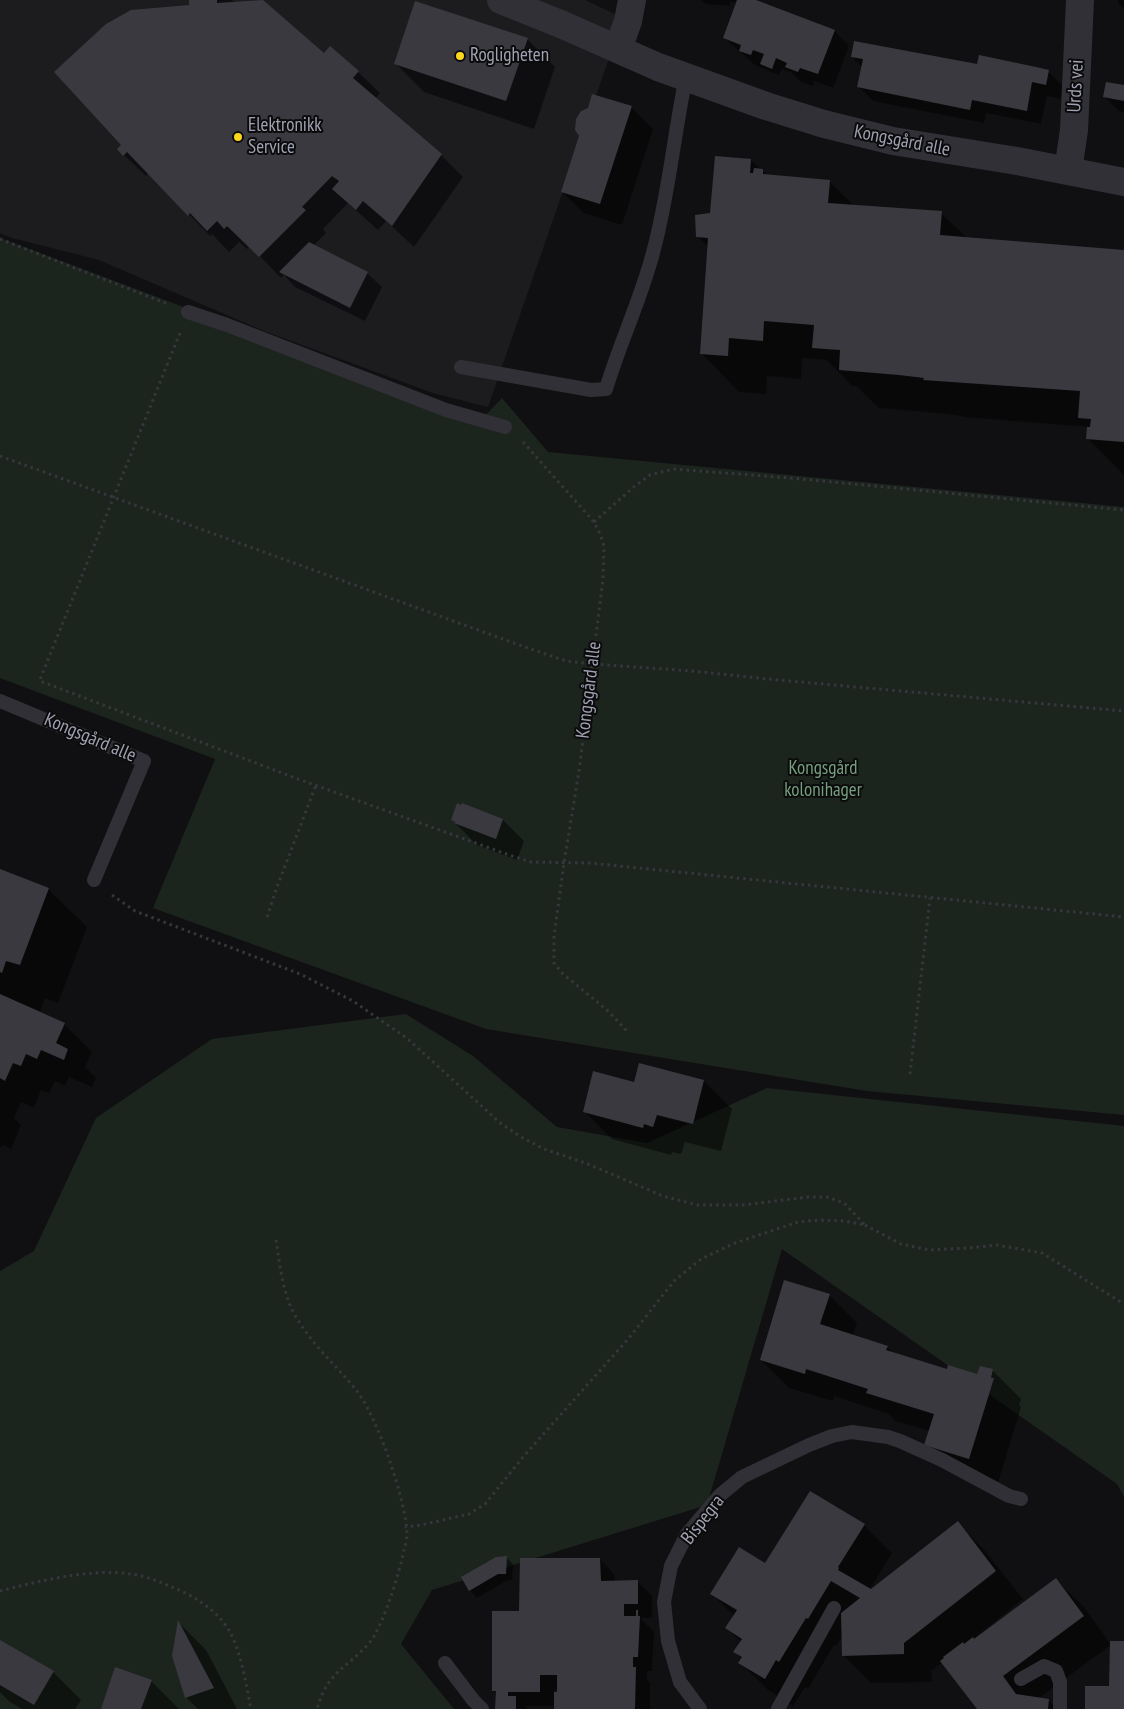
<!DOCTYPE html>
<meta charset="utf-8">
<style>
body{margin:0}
canvas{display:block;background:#100f11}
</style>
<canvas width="1124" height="1709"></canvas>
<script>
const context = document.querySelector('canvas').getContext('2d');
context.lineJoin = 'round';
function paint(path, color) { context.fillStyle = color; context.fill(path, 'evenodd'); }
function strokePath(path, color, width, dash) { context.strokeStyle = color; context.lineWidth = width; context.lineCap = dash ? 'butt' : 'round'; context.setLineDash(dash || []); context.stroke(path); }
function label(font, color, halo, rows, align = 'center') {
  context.font = font + ' "PT Sans Narrow",sans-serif'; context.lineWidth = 4; context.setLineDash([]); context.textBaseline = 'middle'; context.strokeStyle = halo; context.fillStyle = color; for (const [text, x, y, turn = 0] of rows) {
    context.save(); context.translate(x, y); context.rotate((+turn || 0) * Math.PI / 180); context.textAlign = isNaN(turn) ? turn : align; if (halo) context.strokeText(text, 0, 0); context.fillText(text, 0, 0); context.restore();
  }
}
paint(new Path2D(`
 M0,0H585L623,18L488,407L433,393L264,331L99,260L12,238L0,233Z`), '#1c1b1e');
paint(new Path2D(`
 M0,238L482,419L502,398L548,452L1124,507V1115L867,1091L486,1029L153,908L215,759L0,678Z
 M406,1014L473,1056L557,1127L647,1143L767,1088L1124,1126V1497L1117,1484L782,1249L707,1505L432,1590L401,1644L454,1709H0V1271L34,1251L96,1118L212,1039Z`), '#1c241e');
paint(new Path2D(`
 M190,0H231L324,54L358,72L380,93L375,99L441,155L463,177L414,247L386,221L378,230L348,203L323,229L326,233L313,246L367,273L382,287L365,321L295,287L284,275L281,278L250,246L247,249L239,242L229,252L212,234L210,236L149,173L146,176L124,155L123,145L191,6Z
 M701,0H753L835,31L849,46L833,88L814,81L813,86L801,82L792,73L782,69L779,75L755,65L724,38L738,2H730V6L706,4Z
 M1118,0H1124V9L1118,2Z
 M527,39L555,67L534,129L424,92L396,64Z
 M852,57L1048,71L1063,86L1061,99L1047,96L1041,124L986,113L984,123L873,101L859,87L862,67Z
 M1124,87V112L1119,111L1105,97Z
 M631,107L653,129L622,225L584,213L562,192Z
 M751,160L768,176L829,181L854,206L941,213L967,238L1124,251V475L1088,439L1089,427L963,417L961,416L938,413L879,408L856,386H852L827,360L802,358L801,379L767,376L766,394L739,392L701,353L709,248L697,236Z
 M452,820H503L524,841L517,860L477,845Z
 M0,870L48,889L87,927L58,1003L45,998L40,1011L30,1007L29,1009L64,1024L92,1052L85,1067L96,1078L92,1087L69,1077L65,1086L55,1081L49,1093L41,1090L34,1108L21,1102L14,1118L21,1125L11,1149L2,1145L0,1149V996L4,997L0,993Z
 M704,1081L732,1109L721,1151L685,1142L681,1154L672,1152L671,1155L612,1139L584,1111L635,1083Z
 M829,1295L857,1323L853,1336L887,1347L895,1354L948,1371L978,1375L981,1367L993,1371L1021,1399L1019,1405L1021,1407L997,1486L953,1472L925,1445L930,1431L895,1421L889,1414L834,1396L833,1401L789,1388L761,1360Z
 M958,1523L985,1551L1023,1599L973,1639L975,1641L1056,1580L1084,1607L1110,1643H1124V1709H1086L1111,1687V1645L1039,1698L1048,1700L1058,1709H978L942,1663L931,1671L932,1682L871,1683L843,1655V1636L836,1646L834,1645L808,1689L805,1687L793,1706L768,1690L740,1662L742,1659L735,1652L741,1642L727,1628L734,1616L712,1594L766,1565L864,1525L892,1553L867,1594Z
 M506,1557L513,1564L512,1580L506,1581L477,1598L470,1590L463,1577Z
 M600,1559L614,1574L615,1582L637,1581L652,1596V1618H640L654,1632L652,1671H647V1680L650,1683V1709H555V1706H525L528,1709H497V1694L494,1690L520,1612ZM554,1690H558V1693H554Z
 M179,1623L206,1650L237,1709H198L186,1697Z
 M0,1643L53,1672L81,1700L75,1709H22L10,1702L0,1692Z
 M151,1681L179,1709H102Z`), '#0007');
paint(new Path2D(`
 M189,0H217V3L263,0L324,53L330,46L359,71L353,78L442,154L392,226L363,201L356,210L332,189L339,181L332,176L302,207L306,210L259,257L227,226L224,229L217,221L207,231L190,213L188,216L127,152L123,156L117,149L121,145L54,72L106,24L131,10L189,5Z
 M737,0H756L835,30L818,74L800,68L798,72L785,67L787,63L776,58L772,69L760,64L764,54L753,50L751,55L739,51L741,45L723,38Z
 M415,1L528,38L506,101L394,64Z
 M854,41L977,64L979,55L1036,67L1049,70L1046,85L1032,82L1027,111L972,100L970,110L857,87L863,59L851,57Z
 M1106,82L1124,85V101L1103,97Z
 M592,94L632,106L600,204L561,192L579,136L575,130L576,119L581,111L588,108Z
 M715,156L751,159L750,173H753L754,168L763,169V174L830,180L828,203L942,211L940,235L1124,250V442L1086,439L1087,427H1090L1091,419L1078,418L1080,391L923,380L924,378L899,375L839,370L840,350L812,348L814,325L764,321L763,341L729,338L728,356L700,354L708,238L696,237L695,215L710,213Z
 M309,242L368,272L350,308L279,272Z
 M457,803L461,805L462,803L503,819L496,839L454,823L455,822L451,820Z
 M0,869L49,888L20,965L6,961L2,973L0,972Z
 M0,994L65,1023L56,1043L68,1049L64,1060L41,1050L37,1059L26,1054L21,1066L13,1063L5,1081L0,1078Z
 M639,1063L704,1080L693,1124L657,1115L653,1127L644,1124L643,1128L583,1112L593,1071L634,1082Z
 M784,1280L830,1294L820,1324L888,1346L886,1350L947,1369L948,1365L977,1374L980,1366L993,1369L991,1378H994L969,1459L924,1445L934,1414L866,1393L868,1389L806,1369L805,1374L760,1360Z
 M810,1491L865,1524L838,1567L839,1568L838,1570L871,1589L958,1521L996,1571L904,1643V1654L842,1656L841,1613L860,1598L831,1581L808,1619L806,1618L779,1662L776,1660L765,1679L738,1663L742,1657L733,1652L742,1639L725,1628L737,1610L710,1594L739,1547L765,1563Z
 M507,1556L506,1574H498L469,1591L461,1577L496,1557Z
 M520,1558H600L601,1581L638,1580V1604H624V1616H636V1610H638V1616H640L638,1657H633V1667H636L635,1709H554V1692H557V1675H540V1692H508V1696H516V1709H495L496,1691H492V1611H519Z
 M1056,1578L1084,1616L1003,1676L1016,1694L1049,1699L1048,1709H977L940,1661L944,1658L943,1657L963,1642L964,1644L973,1637L974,1639Z
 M178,1620L214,1688L185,1698L172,1656Z
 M0,1640L54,1671L34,1705L0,1685Z
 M1110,1641H1124V1709H1085V1686H1109Z
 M115,1667L152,1680L141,1709H101Z`), '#3a393f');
strokePath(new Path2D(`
 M0,239L168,304
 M180,333L41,677L40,681L298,779L509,855L531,862L589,863L1124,917
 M523,442L594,522L601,536L604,546L603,579L579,771L564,863L554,936V963L563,974L607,1010L627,1031
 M0,456L522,646L566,661L592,664L692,671L778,680L1124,711
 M594,522L635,486L650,475L673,469L791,478L1124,510
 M112,895L135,911L300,974L353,1001L408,1039L499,1122L521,1137L544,1149L588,1164L663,1196L697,1205H743L808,1197H827L844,1203L865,1225L845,1221L820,1220L798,1222L735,1243L701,1259L674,1281L629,1338L523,1457L485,1504L469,1514L421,1525L405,1527
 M267,917L277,887L316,785
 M910,1074L930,898
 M865,1225L901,1244L929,1250L969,1248L997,1245L1042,1253L1124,1304
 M276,1240C280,1266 283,1298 298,1320C314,1347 337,1366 356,1390C377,1415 407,1503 407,1535C407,1540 405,1546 404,1550C400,1571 383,1626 370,1642C347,1669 328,1670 317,1709
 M0,1591C40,1581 90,1568 131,1574C146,1576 160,1582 174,1588C196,1597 218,1611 230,1632C242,1655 246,1684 251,1709`), '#36373d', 3, [2.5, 4]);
strokePath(new Path2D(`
 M188,312L227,325L446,410L505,427
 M461,367L591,390L606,389C620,342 642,297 654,249C669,192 674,134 686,77
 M0,701L144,761L94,880
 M445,1663L473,1700L482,1709
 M1021,1679L1044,1666L1056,1671L1060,1682V1709
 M700,1709L680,1682L668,1641L664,1602L671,1566L687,1534L719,1496L742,1477L809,1445L832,1436L852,1432L888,1437L900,1441L942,1460L1009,1496L1021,1499
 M778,1709L834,1608`), '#303036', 14);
strokePath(new Path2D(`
 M501,0L563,25L658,67L766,106L824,124L893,141L1017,161L1124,182
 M618,49L628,21L632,0
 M1068,171L1074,130L1080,0`), '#303036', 28);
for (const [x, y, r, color] of [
 [460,56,5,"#fbd81d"],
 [238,137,5,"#fbd81d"]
]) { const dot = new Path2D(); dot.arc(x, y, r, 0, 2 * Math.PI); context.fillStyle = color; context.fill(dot); strokePath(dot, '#0b0b0c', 2); }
label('19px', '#a0a2b3', '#0b0b0c', [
 ["Rogligheten",470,56],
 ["Elektronikk",248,126],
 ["Service",248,148]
], 'left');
label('19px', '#a0a2b3', '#0b0b0c', [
 ["Urds vei",1076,86,-87],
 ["Kongsgård alle",902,141,11],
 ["Kongsgård alle",589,690,-83],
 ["Kongsgård alle",90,738,23],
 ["Bispegra",703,1520,-52]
]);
label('19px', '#759f7f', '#0b0b0c', [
 ["Kongsgård",823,769],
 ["kolonihager",823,791]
]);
</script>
